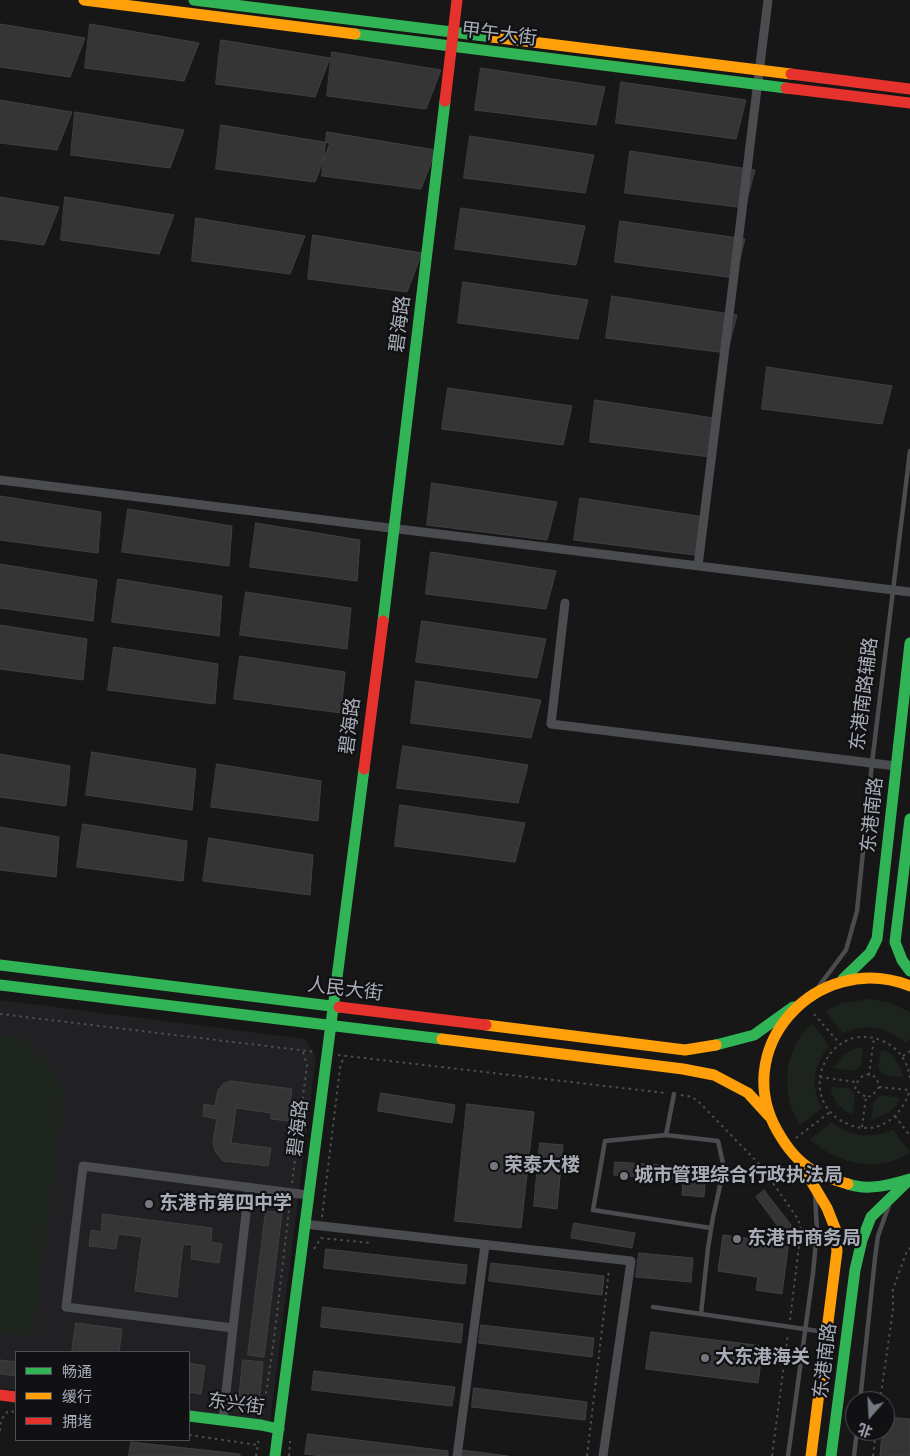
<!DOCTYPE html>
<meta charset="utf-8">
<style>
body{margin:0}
#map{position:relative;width:910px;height:1456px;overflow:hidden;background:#171717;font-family:Signika,"Noto Sans SC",sans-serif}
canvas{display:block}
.legend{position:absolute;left:15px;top:1351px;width:175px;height:90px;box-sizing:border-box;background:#111113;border:1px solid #4d4f55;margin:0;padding:6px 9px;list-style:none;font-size:15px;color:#a8adb8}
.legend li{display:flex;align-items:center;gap:10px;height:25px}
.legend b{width:25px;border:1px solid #4d4f55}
.north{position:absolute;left:845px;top:1391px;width:50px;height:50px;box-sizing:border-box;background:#111113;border:1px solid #4d4f55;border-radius:50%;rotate:199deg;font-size:14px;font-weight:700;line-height:20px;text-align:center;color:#a8adb8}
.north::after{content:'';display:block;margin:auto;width:18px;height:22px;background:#757880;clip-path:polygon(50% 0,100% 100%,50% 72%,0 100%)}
</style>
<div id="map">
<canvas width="910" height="1456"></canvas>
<ul class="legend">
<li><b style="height:6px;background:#30b455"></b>畅通</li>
<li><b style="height:6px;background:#ff9f0a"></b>缓行</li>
<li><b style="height:6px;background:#e5322d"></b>拥堵</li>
</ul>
<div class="north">北</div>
</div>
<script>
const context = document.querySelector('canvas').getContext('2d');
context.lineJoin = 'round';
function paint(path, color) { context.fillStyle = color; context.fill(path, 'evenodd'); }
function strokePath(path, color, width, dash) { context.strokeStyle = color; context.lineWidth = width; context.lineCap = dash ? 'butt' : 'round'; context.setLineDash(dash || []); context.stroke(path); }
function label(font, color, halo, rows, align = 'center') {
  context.font = font + ' Signika,"Noto Sans SC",sans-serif'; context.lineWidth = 4.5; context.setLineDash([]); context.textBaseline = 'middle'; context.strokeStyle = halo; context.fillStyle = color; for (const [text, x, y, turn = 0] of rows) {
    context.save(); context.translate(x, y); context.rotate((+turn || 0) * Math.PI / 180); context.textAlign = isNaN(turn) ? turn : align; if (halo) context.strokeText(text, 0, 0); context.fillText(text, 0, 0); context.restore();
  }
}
paint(new Path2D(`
 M0,1000L305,1039L316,1057L270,1422L189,1411V1352H16V1390L0,1388Z`), '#212123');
paint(new Path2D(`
 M870,999L887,1002L910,1012V1039L905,1043C886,1026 866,1023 843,1033L825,1011L842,1003Z
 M812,1023L829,1046C813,1066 810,1085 822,1108L800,1125C780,1093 783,1050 812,1023Z
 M0,1033C33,1038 50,1065 64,1092L33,1337L7,1332L0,1337Z
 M858,1047L863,1048L861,1066L853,1071L834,1068L845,1054Z
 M881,1050C894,1051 899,1066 904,1077L885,1075L878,1068Z
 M832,1087L849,1088L855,1096L852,1115L838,1105L831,1092Z
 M881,1095L899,1098C897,1111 882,1116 871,1120L874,1101Z
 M832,1122C851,1138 871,1138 893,1130L910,1152C879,1174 836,1164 810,1139Z`), '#1d241e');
const building = new Path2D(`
 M0,24L85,38L70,77L0,67Z
 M90,24L199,43L184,81L85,68Z
 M221,40L330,58L315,97L216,84Z
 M332,52L441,70L426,109L327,96Z
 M481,68L605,87L596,125L475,110Z
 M621,82L746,100L736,139L616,123Z
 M0,100L72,112L57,150L0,143Z
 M75,112L184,130L170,168L71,155Z
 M221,125L330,143L315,182L216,169Z
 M327,132L436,150L421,189L322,176Z
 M470,136L594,155L585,193L464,178Z
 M630,151L755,170L745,208L625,193Z
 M0,197L59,207L44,245L0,239Z
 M65,197L174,215L159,254L61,240Z
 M461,208L585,226L576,265L455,249Z
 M196,218L305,236L290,274L192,261Z
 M620,221L745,239L735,278L615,262Z
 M313,235L422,253L407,292L308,279Z
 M463,282L588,300L578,339L458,323Z
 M612,296L737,315L727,353L606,338Z
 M767,367L892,386L882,424L762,409Z
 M448,388L572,406L563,445L442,429Z
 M595,400L720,419L710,457L590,442Z
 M432,483L557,502L547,540L427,525Z
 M0,496L101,512L98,553L0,540Z
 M580,498L705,517L695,555L574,540Z
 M128,509L232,526L229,566L122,552Z
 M256,523L360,540L357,581L250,567Z
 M431,552L556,571L546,609L426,594Z
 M0,564L97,580L93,621L0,608Z
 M118,579L222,596L219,636L112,622Z
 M246,592L351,608L347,649L240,635Z
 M422,621L546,639L537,678L416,662Z
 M0,625L87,639L83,680L0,669Z
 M114,647L218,664L215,704L108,690Z
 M240,656L345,672L341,713L234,699Z
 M416,681L541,700L531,738L411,723Z
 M403,746L528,765L518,803L397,788Z
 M92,752L196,769L192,810L86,795Z
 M0,754L70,766L66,806L0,797Z
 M217,764L321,781L318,821L211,807Z
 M400,805L525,823L515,862L395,846Z
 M83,824L187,841L183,881L77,867Z
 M0,827L59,837L56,877L0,870Z
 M209,838L313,855L310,895L203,881Z
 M231,1081L292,1089L288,1121L271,1119V1113L236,1108L231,1143L271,1148L268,1166L223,1161L215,1151L213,1142L217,1119L203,1116L204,1104L215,1106L218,1090L223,1084Z
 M381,1093L455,1105L452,1123L378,1111Z
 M467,1104L534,1112L521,1228L455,1221Z
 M540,1143L563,1145L557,1209L534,1206Z
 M615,1162L706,1168L704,1197L682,1195L683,1180L614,1175Z
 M764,1190L791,1225L782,1294L756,1290L758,1277L718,1271L723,1235L782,1243L783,1233L756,1197Z
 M266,1211L282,1213L264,1357L248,1355Z
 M103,1214L212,1228L211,1242L222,1244L219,1263L191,1259L192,1245L183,1244L177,1297L135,1291L142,1237L118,1234L116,1249L89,1246L91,1230L101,1232Z
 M574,1223L635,1233L632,1248L571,1238Z
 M326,1249L467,1265L465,1284L324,1268Z
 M639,1253L693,1258L691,1282L636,1277Z
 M491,1263L604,1276L602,1295L489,1281Z
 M323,1307L463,1324L461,1343L321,1327Z
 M76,1323L122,1329L119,1352H72Z
 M481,1325L594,1338L592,1357L479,1343Z
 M651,1332L763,1346L758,1383L646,1369Z
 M0,1360L16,1362V1376L0,1374Z
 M243,1360L263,1362L258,1414L238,1411Z
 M189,1363L205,1366L201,1394L189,1392Z
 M314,1371L455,1387L452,1406L312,1390Z
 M474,1388L587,1402L585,1420L472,1407Z
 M885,1417L910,1419V1456H880L882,1431H885Z
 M308,1434L448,1451V1456H322L305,1454Z
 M131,1442L240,1454V1456H129Z
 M462,1450L508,1456H461Z`);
paint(building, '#353536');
strokePath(building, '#3f4043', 1);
strokePath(new Path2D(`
 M0,1014L316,1052
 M814,1014L840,1044
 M338,1055L666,1093
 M903,1056L910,1051
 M869,1075L874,1038
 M820,1077L856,1082
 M910,1078C908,1062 899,1049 885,1042C828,1015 790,1102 850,1125C879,1136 903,1116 910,1089
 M879,1087L909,1090
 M681,1095L688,1096L697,1100L761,1166L798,1219L801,1229L790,1320
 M895,1116L910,1136
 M862,1127L866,1097L872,1096L879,1087C877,1068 857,1072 855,1090L866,1097
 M796,1138L830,1112
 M292,1183L307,1065L302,1049
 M322,1217L340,1068L344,1056
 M314,1249L321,1238L371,1243
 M880,1401L893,1310V1289L907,1251L910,1248
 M263,1413L273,1347L290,1202
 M0,1431L1,1420L8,1411L16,1412
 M189,1435L258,1445
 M256,1456L259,1438
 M289,1456L290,1441
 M587,1456L609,1270
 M772,1456L788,1334
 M873,1456L876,1431`), '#4d4e52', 2, [2.5, 4]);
strokePath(new Path2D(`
 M819,986L846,950L857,911L872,763L910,451
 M674,1094L666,1135L718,1141L724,1168L713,1217L708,1248L701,1314
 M666,1135L605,1141L593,1210L711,1228
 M653,1307L825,1332
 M860,1401L875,1258L878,1236L889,1205
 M788,1456L813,1273L817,1231L815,1194
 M854,1456L857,1431`), '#4b4c50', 4.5);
strokePath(new Path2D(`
 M0,480L910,592
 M698,566L768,0
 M565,603L551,724L896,766
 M249,1187L233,1328L66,1307L83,1166L308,1195
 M304,1224L631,1261L603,1456
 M223,1420L233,1328
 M457,1456L485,1245`), '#4b4c50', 9);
strokePath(new Path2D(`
 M194,0L492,37
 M355,34L786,88
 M383,621L445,101
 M910,819L895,942L902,960L910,971
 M0,965L339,1007
 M843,979L870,953L877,939L910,643
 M0,985L442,1039
 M716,1045L754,1035L793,1007
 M848,1184C868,1191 890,1185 910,1179
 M189,1416L261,1425L279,1429
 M275,1456L364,769
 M831,1456L855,1270L862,1240L871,1217L908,1181`), '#30b455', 11);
strokePath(new Path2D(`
 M84,0L355,34
 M492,37L791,74
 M486,1025L685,1050L716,1045
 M442,1039L683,1069L714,1075L748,1093L769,1116
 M801,1164L827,1208L835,1228L837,1251L811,1456
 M848,1184C838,1181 828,1178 819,1174C803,1166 790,1152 781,1137C725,1051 816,949 910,986`), '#ff9f0a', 11);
strokePath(new Path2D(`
 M791,74L910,89
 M786,88L910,103
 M445,101L457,0
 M364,769L383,621
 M339,1007L486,1025
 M0,1395L16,1397`), '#e5322d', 11);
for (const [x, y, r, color] of [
 [494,1166,5,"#757880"],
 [624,1176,5,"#757880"],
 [149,1204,5,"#757880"],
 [737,1239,5,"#757880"],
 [705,1358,5,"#757880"]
]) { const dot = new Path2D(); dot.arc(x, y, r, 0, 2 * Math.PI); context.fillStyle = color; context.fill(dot); strokePath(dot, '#111113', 2); }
label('19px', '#a8adb8', '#111113', [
 ["甲午大街",499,35,7],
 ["碧海路",401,324,-83],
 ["东港南路辅路",865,694,-83],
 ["碧海路",351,726,-83],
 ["东港南路",873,815,-84],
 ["人民大街",345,990,7],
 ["碧海路",299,1128,-83],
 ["东港南路",826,1361,-83],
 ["东兴街",236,1405,8]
]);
label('bold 19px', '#a8adb8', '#111113', [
 ["荣泰大楼",504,1166],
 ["城市管理综合行政执法局",634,1176],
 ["东港市第四中学",159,1204],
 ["东港市商务局",747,1239],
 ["大东港海关",715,1358]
], 'left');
</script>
